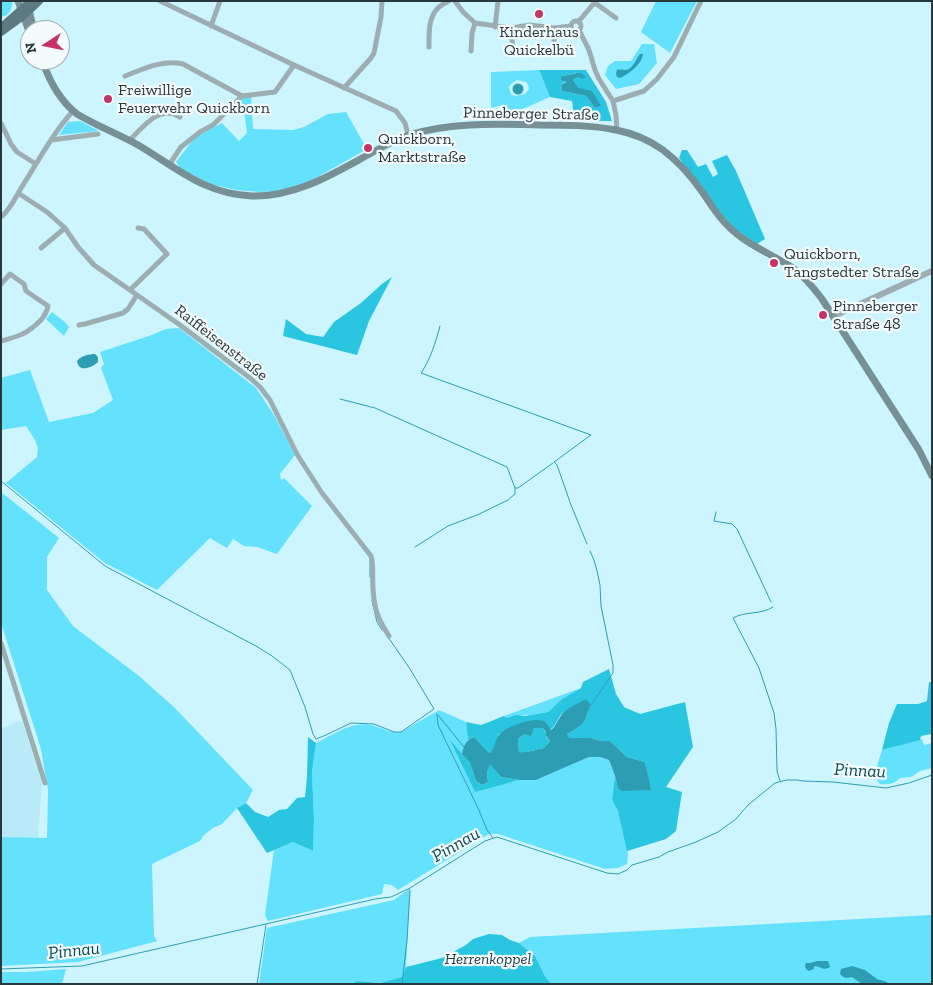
<!DOCTYPE html>
<meta charset="utf-8">
<style>
body{margin:0}
#map{position:relative;width:933px;height:985px;overflow:hidden;background:#ccf5ff;font-family:"Zilla Slab",serif}
canvas{display:block}
.frame{position:absolute;inset:0;border:2px solid #28383c;pointer-events:none}
.north{position:absolute;left:20px;top:20px;width:50px;height:50px;box-sizing:border-box;background:#f3fbfd;border:1px solid #a2adb0;border-radius:50%;rotate:259deg;font-size:14px;font-weight:700;line-height:20px;text-align:center;color:#28383c}
.north::after{content:'';display:block;margin:auto;width:18px;height:22px;background:#c23566;clip-path:polygon(50% 0,100% 100%,50% 72%,0 100%)}
</style>
<div id="map">
<canvas width="933" height="985"></canvas>
<div class="frame"></div>
<div class="north">N</div>
</div>
<script>
const context = document.querySelector('canvas').getContext('2d');
context.lineJoin = 'round';
function paint(path, color) { context.fillStyle = color; context.fill(path, 'evenodd'); }
function strokePath(path, color, width, dash) { context.strokeStyle = color; context.lineWidth = width; context.lineCap = dash ? 'butt' : 'round'; context.setLineDash(dash || []); context.stroke(path); }
function label(font, color, halo, rows, align = 'center') {
  context.font = font + ' "Zilla Slab",serif'; context.lineWidth = 4.5; context.setLineDash([]); context.textBaseline = 'middle'; context.strokeStyle = halo; context.fillStyle = color; for (const [text, x, y, turn = 0] of rows) {
    context.save(); context.translate(x, y); context.rotate((+turn || 0) * Math.PI / 180); context.textAlign = isNaN(turn) ? turn : align; if (halo) context.strokeText(text, 0, 0); context.fillText(text, 0, 0); context.restore();
  }
}
paint(new Path2D(`
 M22,721L42,782L38,838L1,837V729L16,722Z`), '#b8ebf7');
paint(new Path2D(`
 M1,1H12C13,9 9,16 1,17Z
 M656,1H697L670,53L641,32Z
 M642,44H654L657,63L639,84L616,89L605,75L608,66L615,61H631Z
 M539,70L550,97L509,115L507,110L503,108V105L491,108V72ZM517,80L526,82L528,85L529,89L525,94L515,96L511,94L509,87L511,84Z
 M251,97L253,129L293,130L304,127L328,114L346,112L367,149L305,184L281,191L260,192L236,190L210,184L180,168L176,162L195,137L222,123L239,141L247,133L244,110L235,105L243,98Z
 M80,121L99,131L59,135L68,122Z
 M52,312L65,322L69,327L64,336L46,319Z
 M179,328L256,388L274,415L295,455L280,474L281,480L284,478L312,506L277,554L257,547L244,546L233,539L227,548L210,538L157,590L105,563L6,483L37,457L38,448L35,440L26,426L1,430V378L30,370L49,422L93,413L113,400L101,368L104,364L100,352L149,336L166,329Z
 M1,492L59,538L47,557V590L73,626L139,676L175,708L253,790L246,803L237,808L222,824L213,828L204,835L200,841L152,864L154,936L157,941L78,962L1,966V837L47,838L48,790L41,749L1,623Z
 M581,688L562,699L548,712C540,713 533,715 525,715C519,716 514,716 507,718L504,716Z
 M439,710L466,722L468,740L464,747L462,754L451,742L475,791L519,780H536L589,757H600L609,760L615,776L612,800L618,811L622,825L628,854L627,864L618,868L605,869L498,834H489L398,890L392,885L384,884L382,894L268,921L265,915L274,850L293,842L313,851L314,820L312,772L316,743C333,735 351,721 371,725C381,727 390,734 401,732Z
 M922,739L924,745L932,743V768L920,771L911,777L900,778C894,784 888,785 880,784L874,776L882,750Z
 M410,888L406,967L402,977L380,983L357,981L352,984H259L267,928L394,900Z
 M932,915V984H551L545,976L535,956L519,943L530,937Z
 M66,969L62,984H1V972H27Z`), '#64e1fc');
paint(new Path2D(`
 M539,70H586L606,102L612,121H575L572,101L550,97ZM577,73L578,77L573,80L579,88L601,106L595,108L586,96L562,91L561,85L566,81L563,76Z
 M682,150H687L698,167L706,164L713,177L718,174L712,161L727,155L736,171L765,239L757,244L735,229L715,207L679,158Z
 M392,277L369,321L357,355L283,336L286,319L306,334L323,337L334,322L361,303L382,284Z
 M609,669L616,694L624,707L640,714L685,702L693,747L666,787L682,792L676,831L666,839L627,851L618,811L612,800L615,776L618,788L650,790L645,762L627,757L610,741H601L591,738L569,739L566,735C584,724 583,724 591,705C578,706 568,706 560,716C557,721 555,726 550,730L545,721L499,734L495,748L490,753C484,749 480,742 474,737L468,740L466,722L481,725L504,716L507,718L516,715L525,716L548,712L562,699L581,688L583,682Z
 M929,682H932V738L931,734L921,736L920,740L882,750L889,723L897,704H918L927,701Z
 M534,728H543L546,733V737L550,741L544,748C536,749 528,753 519,752L518,739Z
 M308,737L316,743L312,772L314,820L313,851L293,842L267,853L237,808L246,803L255,812L268,817L279,810L287,809L297,798L305,797L307,777Z
 M450,740L470,763L476,781L482,785L488,782L487,772L490,763L501,777L519,780L475,792Z
 M489,934L502,935L510,940L519,943L535,956L545,976L551,984H352L357,981L380,983L402,977L406,967L442,958L466,945L473,939Z`), '#29c5e1');
paint(new Path2D(`
 M640,54H643C642,64 629,74 620,78L617,77L616,74L617,70C620,69 623,70 626,70C633,69 636,59 640,54Z
 M577,73H581L586,77L583,79L578,77L573,80L579,88L592,91L601,106L595,108L586,96L562,91L561,85L566,82L561,80V77L563,76Z
 M512.5 89a5.5 5.5 0 1 1 11 0a5.5 5.5 0 1 1-11 0Z
 M93,354H95L98,357V362C91,368 79,373 77,361C81,356 87,355 93,354Z
 M586,699L591,705C583,724 585,724 567,734L569,738H591L601,741H610L627,757L645,762L651,790L622,791L618,788L615,776L609,760L600,757H589L536,780H519L501,777L490,764L487,772L488,782L482,785L476,781L470,763L462,754C464,745 465,741 474,737C480,742 484,749 490,753C495,747 496,739 499,735C505,727 527,720 537,720C538,720 544,721 545,721L551,730C557,725 559,716 565,711C571,706 580,703 586,699ZM534,728H543L546,732V736L550,741L544,748C536,749 528,753 519,752L518,739L525,734L531,736Z
 M817,961H828L830,967C824,971 821,967 815,966L814,967V969L809,971L806,969L805,966L806,963H810Z
 M852,966L865,970L877,979L887,982L888,984H862L852,977C847,978 844,979 840,974L841,969Z`), '#2d9db3');
strokePath(new Path2D(`
 M440,326C435,344 431,358 421,373L591,435L554,462L557,465L571,505L587,544
 M340,399L375,408L507,467L515,488H518L553,463
 M1,481L105,566L256,646L272,656L290,670L305,707L313,734L316,739L326,735L351,723L374,724L394,732H401L434,709L410,669L388,637
 M716,512L714,521L732,524L737,529L771,602
 M415,547L448,526L477,515L508,500L515,494V488
 M590,551L594,560L597,571L600,585L601,606L613,665V673L591,705
 M370,561V577
 M372,601L377,622L382,630
 M773,607C761,615 745,611 733,618L759,668L774,713L776,729L777,771L780,781
 M437,714L438,725L478,808L487,830L493,838
 M438,715L464,747
 M1,969L82,966L375,899L391,897L410,888L485,841L497,837L607,873L618,874L627,870L632,865L659,857L668,852L696,842L718,832L736,819L748,805L775,783L787,780H797L803,781L833,782L886,788L909,783L932,775
 M257,984L266,925
 M402,984L407,941L410,890`), '#2d9db3', 1);
strokePath(new Path2D(`
 M160,1L294,65L396,111L405,123L408,135
 M455,1L463,12L475,23L511,28L530,25L554,28L571,26
 M595,3L616,18
 M571 26a5 5 0 1 1 10 0a5 5 0 1 1-10 0Z
 M579,21L596,1
 M211,26L220,1
 M495,27L498,1
 M511,28L513,50
 M554,28V47
 M579,30L589,50L595,70L599,79L613,101L616,115L617,130
 M429,47C429,34 428,18 438,8C441,5 445,3 449,1
 M471,51L472,33L475,23
 M125,76C143,69 164,59 183,64L242,96L275,92L294,65
 M344,88L371,58L374,53L381,17L382,1
 M613,101L644,91L657,79L674,57L701,1
 M1,123L11,144L17,152L36,164
 M51,140L98,134
 M129,141C143,127 159,104 180,117
 M169,165L181,147L200,132L213,125L242,96
 M18,193L47,212L65,228L78,247L94,265L180,325L250,378L260,387L270,400L298,456L322,493L371,556C374,566 372,577 373,588C374,609 378,619 389,636
 M1,217C11,209 16,196 23,185C39,160 53,133 73,111
 M41,248L65,228
 M1,284L10,274L24,284L26,291L48,306C47,312 45,315 41,320C27,334 20,336 1,341
 M130,290L167,254L144,229L138,228
 M79,325L85,324L123,313L128,309L137,295
 M1,643L45,783`), '#9daeb3', 5);
strokePath(new Path2D(`
 M834,316L932,271`), '#9daeb3', 6);
strokePath(new Path2D(`
 M18,1L30,34
 M28,6L34,30
 M42,60C49,80 60,101 77,114C97,126 118,134 138,145C177,168 204,194 252,196C298,197 336,172 375,151C386,145 397,139 409,135C451,122 497,124 540,125C565,125 591,125 616,130C632,133 649,140 663,150C679,162 692,177 703,193C711,205 718,217 729,227C747,245 772,254 793,268C805,277 813,287 822,299L919,450L932,476`), '#779096', 7);
strokePath(new Path2D(`
 M4,25L31,1
 M1,32L23,16L39,1`), '#5b7a82', 8);
for (const [x, y, r, color] of [
 [539,14,5,"#c23566"],
 [108,99,5,"#c23566"],
 [368,148,5,"#c23566"],
 [774,263,5,"#c23566"],
 [823,315,5,"#c23566"]
]) { const dot = new Path2D(); dot.arc(x, y, r, 0, 2 * Math.PI); context.fillStyle = color; context.fill(dot); strokePath(dot, '#f3fbfd', 2); }
label('16px', '#28383c', '#f3fbfd', [
 ["Kinderhaus",539,32,"center"],
 ["Quickelbü",539,50,"center"],
 ["Freiwillige",118,90],
 ["Feuerwehr Quickborn",118,108],
 ["Quickborn,",378,139],
 ["Marktstraße",378,157],
 ["Quickborn,",784,254],
 ["Tangstedter Straße",784,272],
 ["Pinneberger",833,306],
 ["Straße 48",833,324]
], 'left');
label('16px', '#28383c', '#f3fbfd', [
 ["Pinneberger Straße",531,114,1],
 ["Raiffeisenstraße",221,343,38]
]);
label('italic 16px', '#243c41', '#f3fbfd', [
 ["Herrenkoppel",488,959]
]);
label('italic 18px', '#064854', '#f3fbfd', [
 ["Pinnau",860,771,3],
 ["Pinnau",456,845,-30],
 ["Pinnau",74,951,-6]
]);
</script>
